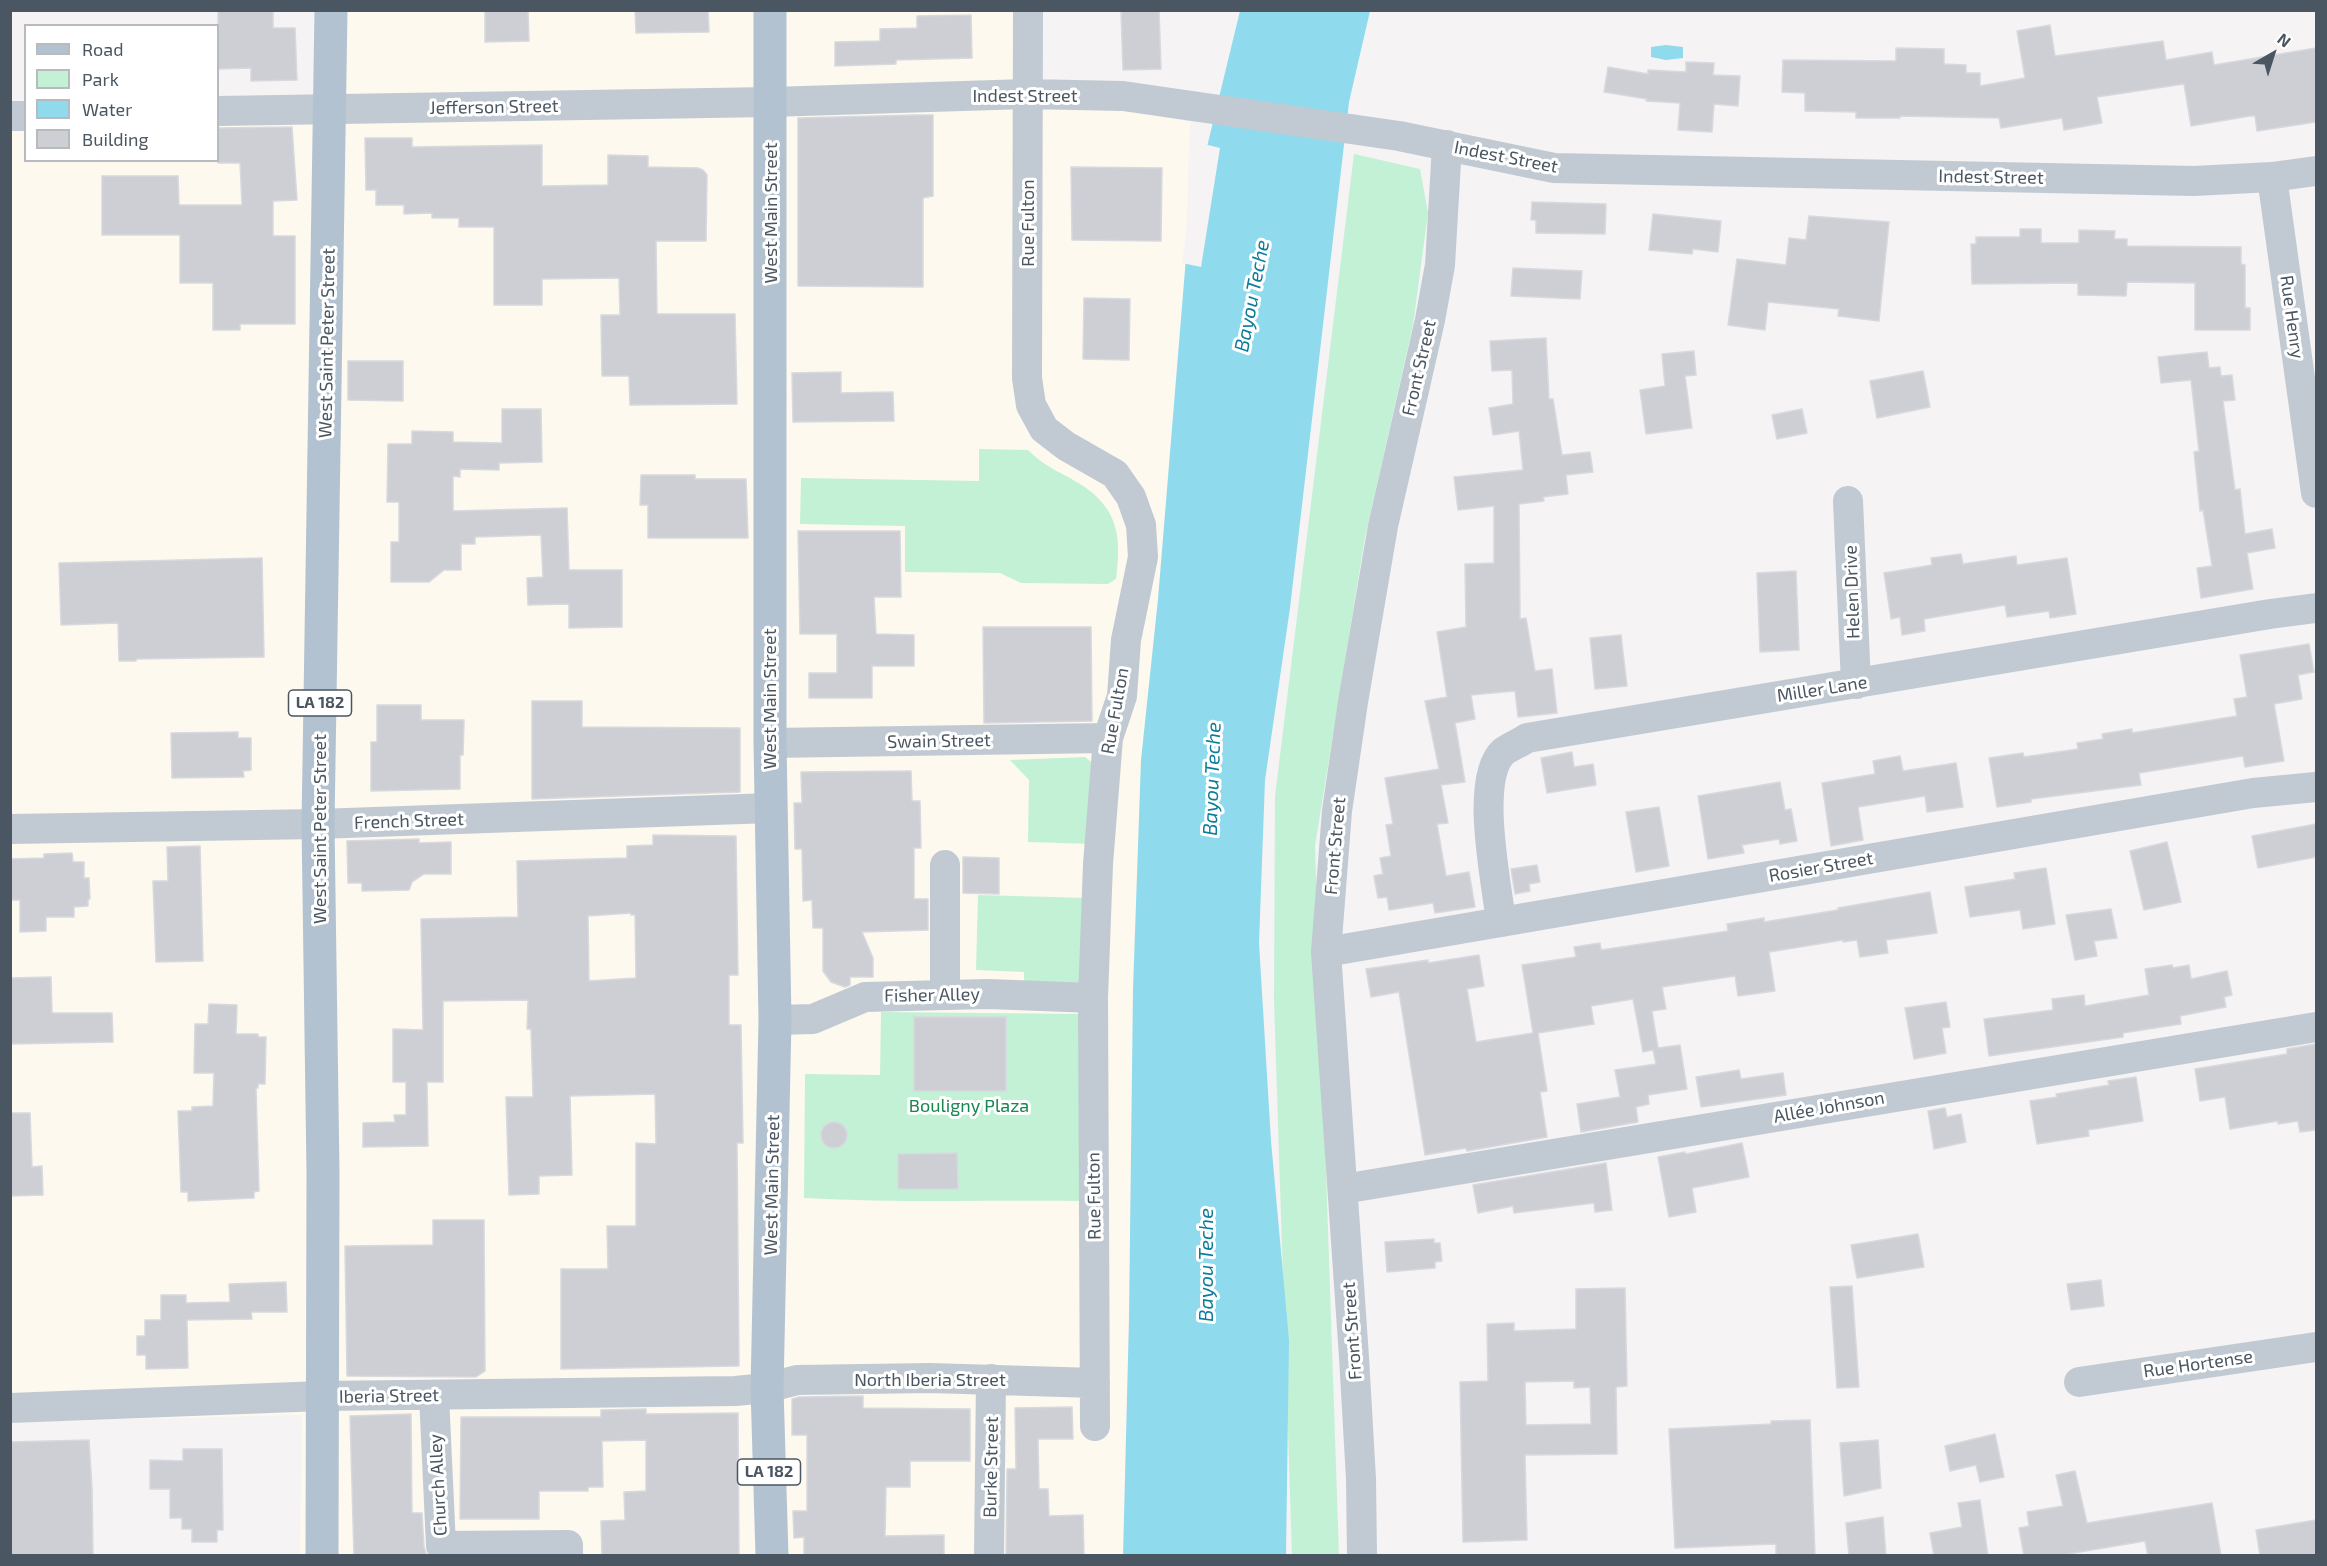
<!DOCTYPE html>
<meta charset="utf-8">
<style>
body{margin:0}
#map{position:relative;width:2327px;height:1566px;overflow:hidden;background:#f5f3f3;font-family:"Exo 2",sans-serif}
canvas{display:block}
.frame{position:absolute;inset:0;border:12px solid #4a5661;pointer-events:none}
.legend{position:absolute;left:24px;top:24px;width:195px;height:138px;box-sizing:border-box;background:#fff;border:2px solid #b7bbc0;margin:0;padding:8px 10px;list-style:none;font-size:18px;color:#4a5661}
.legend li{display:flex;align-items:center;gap:12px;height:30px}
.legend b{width:30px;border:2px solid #b7bbc0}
.north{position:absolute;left:2243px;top:24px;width:60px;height:60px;-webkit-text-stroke:4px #fff;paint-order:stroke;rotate:39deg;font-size:16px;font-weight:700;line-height:24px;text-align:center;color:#4a5661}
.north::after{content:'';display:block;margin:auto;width:21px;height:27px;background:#4a5661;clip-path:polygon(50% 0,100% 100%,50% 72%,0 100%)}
</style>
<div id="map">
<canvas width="2327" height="1566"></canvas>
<div class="frame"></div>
<ul class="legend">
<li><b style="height:8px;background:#b3c2d1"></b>Road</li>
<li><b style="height:16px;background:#c3f1d5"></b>Park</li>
<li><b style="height:16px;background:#90daee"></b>Water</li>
<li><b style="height:16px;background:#cdcfd5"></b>Building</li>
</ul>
<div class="north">N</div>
</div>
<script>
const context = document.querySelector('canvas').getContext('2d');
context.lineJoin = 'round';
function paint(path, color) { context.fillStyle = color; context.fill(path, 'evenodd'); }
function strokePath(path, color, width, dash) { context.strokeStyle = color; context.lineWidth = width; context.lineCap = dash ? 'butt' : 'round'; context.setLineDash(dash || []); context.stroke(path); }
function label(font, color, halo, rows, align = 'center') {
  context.font = font + ' "Exo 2",sans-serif'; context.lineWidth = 6; context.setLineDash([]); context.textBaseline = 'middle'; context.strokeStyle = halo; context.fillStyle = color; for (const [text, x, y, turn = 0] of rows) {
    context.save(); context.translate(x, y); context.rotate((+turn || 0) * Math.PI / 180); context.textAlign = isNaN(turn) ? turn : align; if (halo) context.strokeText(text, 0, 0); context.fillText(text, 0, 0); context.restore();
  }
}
paint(new Path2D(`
 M329,11H1027V94L331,108Z
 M1112,106L1190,122L1143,1555H300L302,1415L11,1422L10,122H25L26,160H218V119Z`), '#fdf9ef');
paint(new Path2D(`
 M1354,154L1420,169L1428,213L1413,325L1365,537L1315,846L1339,1555L1292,1556L1274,1000L1275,796Z
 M979,449L1028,450C1048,470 1065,473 1086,488C1120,512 1121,542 1116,579L1108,584L1021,583L1000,573L905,572V526L800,524L801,478L979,481Z
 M1085,757L1096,766L1094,844L1028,842L1029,780L1010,760Z
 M978,895L1089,898L1088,987L1024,985V972L976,970Z
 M881,1012L1085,1014L1084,1201C990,1200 897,1203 804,1198L805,1074L880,1075Z`), '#c3f1d5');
paint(new Path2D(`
 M1240,11H1370L1349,102L1290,608L1265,780L1259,943L1271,1141L1289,1340L1286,1555L1123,1556L1129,1318L1133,989L1141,760L1158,599L1189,221Z
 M1666,45L1683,47V58L1666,60L1651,57V47Z`), '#90daee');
paint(new Path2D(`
 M1204,144L1220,148L1201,267L1182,263L1191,199Z`), '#f5f3f3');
const building = new Path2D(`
 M218,10H273V28H295L297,80L251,81V68L218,69Z
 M485,10H528L529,41L485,42Z
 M635,10H708L709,32L636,33Z
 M1121,10H1159L1161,69L1123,70Z
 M971,15L972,58L896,60V64L835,66V42L880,41V29L917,28V16Z
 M2050,25L2055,56L2163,41L2166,60L2212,52L2214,65L2316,48V122L2257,131L2255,116H2250L2191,126L2184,84L2097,97L2102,123L2064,130L2062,118L2001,128L1999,118L1900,116V118H1856V112L1805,111V93L1782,92L1783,60L1896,61V48L1944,49V64L1966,65V73H1980V86L2025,78L2017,31Z
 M1686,62L1714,63L1713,75L1740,76L1738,106L1714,104L1712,132L1678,130L1680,103L1646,101L1647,99L1604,92L1608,67L1648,74V70L1686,72Z
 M914,115H933V196L923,198V287L798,286V118Z
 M292,127L297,200L273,201V236H295V324H240V330H213V283H180V235H102V176H178L179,205H242L240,163H218V128Z
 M365,138H412V147L542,145V186L608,185V155L648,156V167L698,168L703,170L707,175L706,241H656L657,314H735L737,404L630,405L629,376H602L601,315H620L619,278L542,279V305H494V227H459V218H432V213L404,214V205H376V190H366Z
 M1071,167L1162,168L1161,241L1072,240Z
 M1532,202L1606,204L1605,234L1536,233V220H1531Z
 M1653,214L1721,221L1718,252L1693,249L1692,254L1649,250Z
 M1809,216L1889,222L1879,321L1838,316L1839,309L1768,302L1765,330L1728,325L1737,259L1786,265L1789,238L1806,240Z
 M2020,229H2041V243H2079V230L2115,231L2114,239H2127V246L2241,247V264L2245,265V308H2250V330H2195V283L2127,282L2126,296L2078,295V283L1972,284L1971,244H1976V237H2020Z
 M1513,268L1582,271L1580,299L1511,296Z
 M1084,298L1130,299L1129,360L1083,359Z
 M1546,338L1549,399H1553L1562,455L1590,452L1593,472L1566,475L1568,494L1543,497L1544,501L1519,504L1520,619L1526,618L1535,671L1552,669L1557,713L1518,717L1515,691L1471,695L1475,719L1455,723L1465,782L1441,785L1448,823L1437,824L1446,876L1469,872L1475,907L1435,913L1433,903L1389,910L1387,897L1378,898L1374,876L1383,874L1380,858L1391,856L1386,825L1393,824L1385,778L1439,769L1425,701L1447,697L1437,632L1466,627L1465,564L1494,563V506L1458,510L1454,477L1523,470L1519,431L1493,435L1489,408L1513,404L1512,370L1492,371L1490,341Z
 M1694,351L1696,375L1685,376L1692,428L1646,434L1640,390L1665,386L1662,354Z
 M2207,352L2209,368L2220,367L2221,376L2232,375L2235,400L2223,401L2235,490L2240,489L2245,534L2272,529L2275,548L2247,553L2253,589L2201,598L2197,568L2212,566L2203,510L2200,511L2194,452L2199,451L2191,380L2161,383L2158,357Z
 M348,361H403V401L348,400Z
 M1923,371L1930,407L1877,418L1870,381Z
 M841,372V393L893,392L894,421L793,422L792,373Z
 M502,409H541L542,462L499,463V470L460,469V477L453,476V511L567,508L569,570H622V627L569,628V604L528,605L527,578L543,577L541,535L475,537V544H461V570H444L429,582H391V542H399V502H387L388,444H412V431L453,432V442L502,443Z
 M1802,409L1807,433L1777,439L1772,415Z
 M641,475H695V479H746L748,538H648V505H640Z
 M798,531H900L901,597H874L876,634L914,635V666H872V698H809V673H837V634H800Z
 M1961,554L1963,564L2016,556L2017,565L2067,558L2076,614L2050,618L2049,611L2007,617L2005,605L1924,619L1925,631L1902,635L1900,617L1891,619L1884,573L1932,565L1931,558Z
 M262,558L264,657L136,659V661H119L118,623L61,625L59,563Z
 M1796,571L1799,650L1760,652L1757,573Z
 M983,627H1091L1092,721L984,723Z
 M1621,635L1627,686L1595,689L1590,638Z
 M2309,644L2314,672L2298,675L2302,699L2274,704L2284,761L2245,767L2243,756L2139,773L2141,785L2031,799V802L1997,807L1989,758L2023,753L2024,757L2078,749L2077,743L2103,739L2102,734L2132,729V733L2237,716L2234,699L2247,697L2240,655Z
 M532,701H582V727L740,728V792L532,799Z
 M377,705H421V720H464L463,755H460V789L371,791V742H377Z
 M238,732V738H251V770L243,771L244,777L172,778L171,733Z
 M1572,752L1574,767L1593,764L1596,785L1547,793L1541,758Z
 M1900,756L1903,771L1956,763L1963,807L1927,812L1925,796L1858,807L1863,840L1831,846L1822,783L1875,774L1873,761Z
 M911,771L912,801H920L921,848H914V899H928V930L862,932L873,958V977H850V985L845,987L831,982L823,971V928H813L812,900L803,901L802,849H795L794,803H802L801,772Z
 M1780,782L1785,810L1791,809L1797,841L1780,844L1779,839L1742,845L1744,853L1708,859L1698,796Z
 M1659,807L1669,866L1636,872L1626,812Z
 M2316,824V857L2258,868L2252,836Z
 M653,835L736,836L738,975H729V1025H741L743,1143H737L739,1366L561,1369V1269H608L607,1226H636V1143L656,1144L655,1094L570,1096L572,1175L539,1176V1194L509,1195L506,1097H533L531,1029H527L528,1000L443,1001V1082H427L428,1146L363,1147V1123L395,1122L394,1115H406V1082H393V1029L423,1030L421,919L518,917L517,861L627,858V846L653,845ZM631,913V915H635L636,978L589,981L588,916Z
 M419,839V843L451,842V874H424L412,882L409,890L362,891V883H348L347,841Z
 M2167,842L2181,902L2144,910L2130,851Z
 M200,846L203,961L156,962L153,881H168L167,847Z
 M72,853L73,862H84V878H89L90,899H88V906L74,907V917H46V931L20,932V900H10V859L44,858V854Z
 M963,857L999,858V894L963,893Z
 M1537,865L1540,882L1529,884L1530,891L1515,894L1511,869Z
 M2046,868L2055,924L2023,929L2020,910L1970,917L1965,887L2015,879L2014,873Z
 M1930,892L1937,933L1886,940L1888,953L1860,957L1857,940L1843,942V940L1769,952L1775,991L1738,996L1735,976L1662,987L1666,1009L1652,1011L1658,1048L1680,1045L1687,1089L1648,1095L1649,1104L1636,1107L1638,1122L1581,1132L1577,1104L1620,1097L1615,1070L1656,1064L1653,1050L1643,1052L1633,999L1591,1006L1594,1024L1538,1033L1547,1091L1540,1092L1547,1137L1467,1151L1466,1148L1425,1155L1399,992L1371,997L1366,969L1428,960V963L1479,955L1484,986L1467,989L1476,1042L1533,1033L1522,965L1576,957L1574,947L1600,943L1601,950L1662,941L1728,931L1727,924L1764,918V922L1838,910V908Z
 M2111,909L2117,938L2094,941L2097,956L2075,960L2066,915Z
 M2172,965L2173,968L2189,965L2191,979L2227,971L2232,995L2224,997L2226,1007L2180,1016L2181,1024L2123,1033V1037L1989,1056L1984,1019L2053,1010L2052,999L2084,995L2085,1006L2149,995L2145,969Z
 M51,977L52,1013H112L113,1042L10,1044V978Z
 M1946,1002L1950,1027L1942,1028L1946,1053L1914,1059L1905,1008Z
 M209,1004L237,1005L236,1034H258V1037H266L265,1084H258V1088H256L259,1191L254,1192V1198L188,1201V1192H181L178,1111H192V1107L213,1106L214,1073H194L195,1024H208Z
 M914,1017H1006V1091H914Z
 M2316,1044V1130L2300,1132L2298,1121L2278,1124V1121L2230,1129L2225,1097L2200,1101L2195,1069L2287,1054V1049Z
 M1739,1070L1741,1079L1783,1073L1786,1095L1701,1107L1696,1077Z
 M2136,1077L2143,1121L2088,1130L2089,1136L2037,1144L2030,1101L2057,1097L2056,1094L2109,1085L2108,1081Z
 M1945,1108L1947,1117L1961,1114L1966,1142L1934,1149L1928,1111Z
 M10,1113H30L32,1167L42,1166L43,1195L10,1196Z
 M821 1135a13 13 0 1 1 26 0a13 13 0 1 1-26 0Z
 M1742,1143L1749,1177L1692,1188L1696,1212L1669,1217L1658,1157L1685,1152L1686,1154Z
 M957,1153L958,1189H898V1154Z
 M1606,1163L1612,1210L1595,1212L1594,1203L1514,1213L1513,1206L1478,1213L1473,1185Z
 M433,1220H484L485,1371L476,1377L347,1376L345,1246L433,1245Z
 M1918,1234L1924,1267L1857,1278L1851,1245Z
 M1434,1239V1243H1440L1442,1261L1435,1262V1268L1387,1272L1385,1242Z
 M2101,1280L2104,1306L2071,1310L2067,1284Z
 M286,1282L287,1312H251L252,1319L187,1320L188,1368L146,1369V1355H137V1336H145V1320H161V1295H186V1303L230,1302L229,1284Z
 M1852,1286L1859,1387L1837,1388L1830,1287Z
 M1625,1288L1627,1386L1616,1387L1617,1454L1525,1455L1527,1540L1463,1542L1460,1382L1488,1381L1487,1324L1514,1323V1331L1576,1329V1289ZM1574,1381V1388L1590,1387L1591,1424L1526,1425L1525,1382Z
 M863,1396V1408L970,1409V1461H910V1487H886L885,1536L944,1535V1556H804V1537L794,1538L793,1511H807V1435H792V1399L799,1397Z
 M1072,1407L1073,1439H1038L1039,1489H1048L1049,1516L1083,1515L1084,1556H1006L1007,1469H1016L1015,1408Z
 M646,1409V1414L738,1413L739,1556H602L601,1521L625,1520L624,1492L646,1491V1440L602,1441L603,1487H588V1491H539V1519H460L461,1417H601V1410Z
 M411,1414L412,1513H422L424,1547L427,1556H354L350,1416Z
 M1810,1420L1815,1556H1776V1544L1675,1548L1669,1429L1771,1424V1421Z
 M1995,1434L2004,1477L1980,1482L1976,1465L1950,1471L1945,1446Z
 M89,1440L92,1488L93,1556H11L10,1442Z
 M1878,1440L1881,1488L1844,1496L1840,1443Z
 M183,1449H222L223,1530H217V1542H192V1529H182V1518H170V1489H150V1460L183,1461Z
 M2075,1471L2087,1523L2212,1503L2221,1556H2148L2145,1541L2068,1554L2069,1556H2024L2019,1528L2029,1526L2027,1512L2063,1506L2056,1475Z
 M1980,1500L1988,1556H1934L1930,1533L1962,1527L1958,1503Z
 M1883,1517L1886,1556H1849L1846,1523Z
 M2316,1520V1556H2260L2256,1530Z`);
paint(building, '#cdcfd5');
strokePath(building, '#d7d9de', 1.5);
strokePath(new Path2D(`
 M1028,10L1027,378L1031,405L1044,429L1066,446L1115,474L1131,497L1141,525L1143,557L1126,640L1122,696L1108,738L1098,864L1093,998L1095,1426
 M218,111L770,102L1027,94L1123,96L1399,136L1554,168L2194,181L2272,177L2316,171
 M10,116H26
 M2272,177L2316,493
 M1848,501L1856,684
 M770,743L1108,738
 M10,829L318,824L771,808
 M945,865V995
 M1501,922C1497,884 1474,780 1503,752C1509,747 1520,743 1527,738L2270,614L2316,608
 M1326,952L2253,793L2316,787
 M775,1020L813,1019L865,997L988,994L1093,998
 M1343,1189L2316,1027
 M2079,1382L2316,1347
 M434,1395L441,1546L568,1545V1556
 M10,1408L322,1396L735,1391L767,1388L797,1380L930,1378L1095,1383
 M989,1556L991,1379
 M1362,1556L1361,1479L1354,1357L1326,952L1337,811L1353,702L1383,526L1430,320L1440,265L1447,145`), '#c1cad2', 30);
strokePath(new Path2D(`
 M770,10V743L775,1020L767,1388L772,1556
 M322,1556L323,1173L318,824L331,10`), '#b3c2d1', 33);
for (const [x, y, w] of [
 [320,703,63],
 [769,1472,63]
]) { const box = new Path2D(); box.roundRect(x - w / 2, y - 13, w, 26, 4.5); context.fillStyle = '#fff'; context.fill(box); strokePath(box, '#4a5661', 1.5); }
label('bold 16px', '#4a5661', null, [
 ["LA 182",320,703],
 ["LA 182",769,1472]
]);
label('18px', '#4a5661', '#fff', [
 ["Indest Street",1025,96],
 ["Jefferson Street",494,107,-1],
 ["Indest Street",1506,157,11],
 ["Indest Street",1991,177,1],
 ["West Main Street",771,213,-90],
 ["Rue Fulton",1028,223,-90],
 ["Rue Henry",2292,317,82],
 ["West Saint Peter Street",327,343,-89],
 ["Front Street",1419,368,-77],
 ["Helen Drive",1852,592,-92],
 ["Miller Lane",1822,689,-9],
 ["West Main Street",770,699,-90],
 ["Rue Fulton",1115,711,-80],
 ["Swain Street",939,741,-1],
 ["French Street",409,821,-2],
 ["West Saint Peter Street",320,829,-90],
 ["Front Street",1335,846,-85],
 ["Rosier Street",1821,867,-10],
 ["Fisher Alley",932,995,-1],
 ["Allée Johnson",1829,1107,-10],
 ["West Main Street",772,1185,-89],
 ["Rue Fulton",1094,1196,-91],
 ["Front Street",1352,1331,-94],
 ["Rue Hortense",2198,1364,-8],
 ["North Iberia Street",930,1380],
 ["Iberia Street",389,1396,-1],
 ["Burke Street",991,1467,-89],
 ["Church Alley",438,1485,-93]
]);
label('18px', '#17864f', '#fff', [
 ["Bouligny Plaza",969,1106]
]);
label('italic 20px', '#0c7c9b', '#fff', [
 ["Bayou Teche",1252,296,-79],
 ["Bayou Teche",1212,779,-88],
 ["Bayou Teche",1206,1265,-90]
]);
</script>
